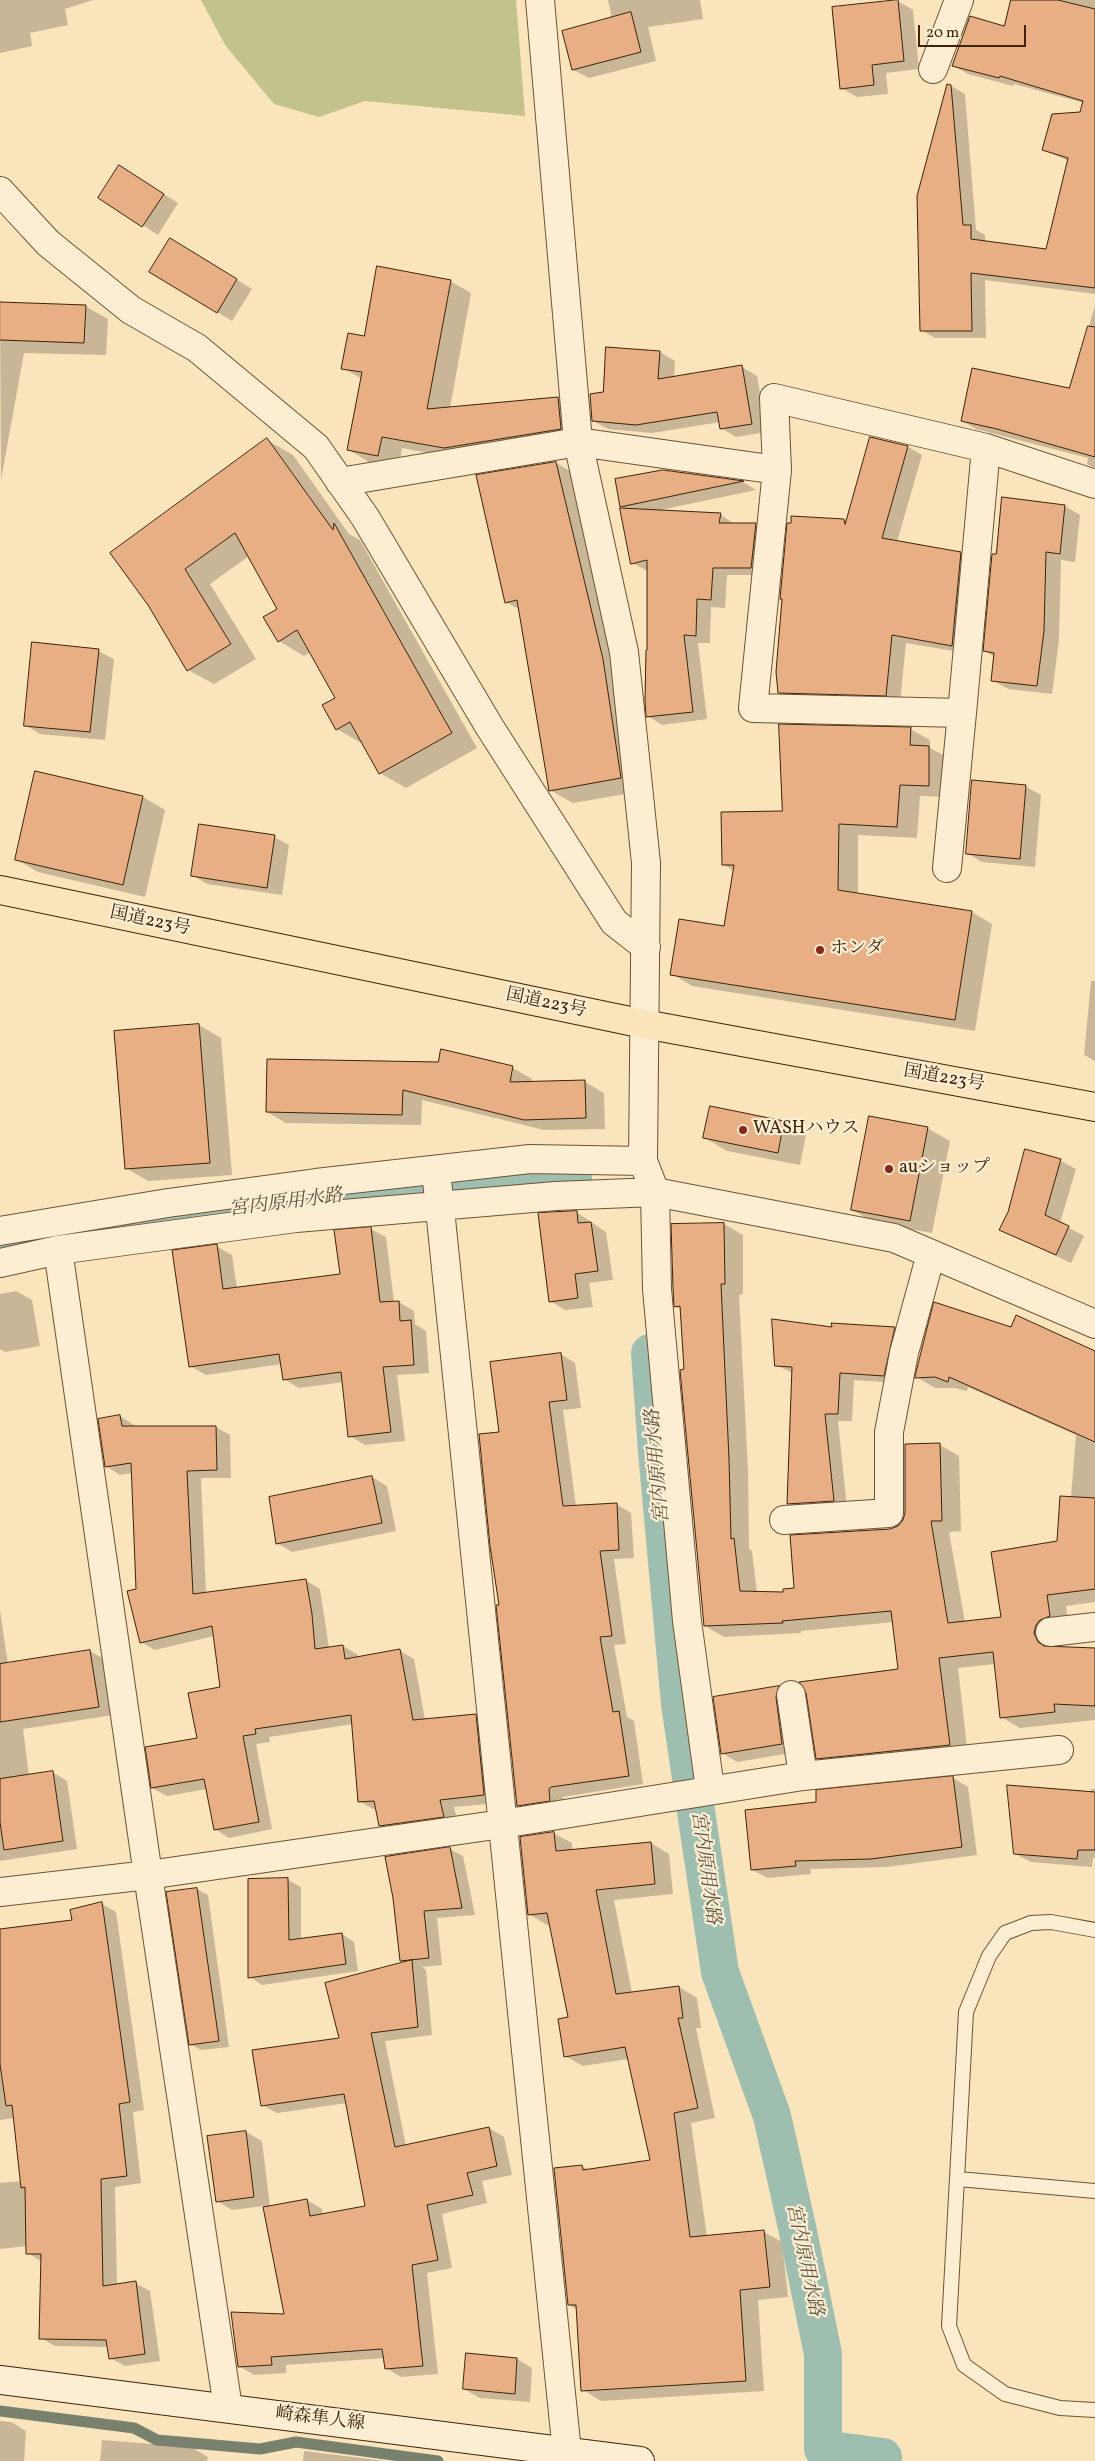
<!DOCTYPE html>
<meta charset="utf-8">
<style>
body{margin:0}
#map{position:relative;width:1095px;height:2461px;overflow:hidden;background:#fae4bc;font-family:Vollkorn,serif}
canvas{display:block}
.scale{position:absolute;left:918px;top:25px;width:108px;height:22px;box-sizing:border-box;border:2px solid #3c230a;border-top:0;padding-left:6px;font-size:15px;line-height:18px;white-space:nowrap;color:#3c230a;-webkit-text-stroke:4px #fcedd3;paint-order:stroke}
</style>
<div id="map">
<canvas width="1095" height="2461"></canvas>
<div class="scale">20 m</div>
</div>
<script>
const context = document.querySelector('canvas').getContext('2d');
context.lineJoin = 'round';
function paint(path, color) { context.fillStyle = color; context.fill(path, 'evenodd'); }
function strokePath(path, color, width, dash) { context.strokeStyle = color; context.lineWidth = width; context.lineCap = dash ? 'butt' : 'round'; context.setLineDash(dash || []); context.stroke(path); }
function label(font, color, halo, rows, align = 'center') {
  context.font = font + ' Vollkorn,"Noto Serif JP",serif'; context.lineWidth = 4.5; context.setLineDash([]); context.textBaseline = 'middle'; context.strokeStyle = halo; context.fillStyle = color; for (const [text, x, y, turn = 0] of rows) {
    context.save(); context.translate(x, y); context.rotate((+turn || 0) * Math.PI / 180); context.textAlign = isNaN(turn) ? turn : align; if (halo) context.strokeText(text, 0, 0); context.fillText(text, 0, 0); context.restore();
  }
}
paint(new Path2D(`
 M201,0H516L525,116L365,101L319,117L274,104L225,45Z`), '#c2c28d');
paint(new Path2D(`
 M0,0H93L65,9L68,25L30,33L32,46L0,53Z
 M608,0H700L703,19L648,27L656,61L589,78L573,70L564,32L612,19Z
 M1012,0H1095V106L1014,84L1013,86L968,74L954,66L1004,27Z
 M898,1L913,10L919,69L886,73L888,94L857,97L841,88Z
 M951,86L965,94L976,230L985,235V242L1046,250L1069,161L1043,150L1053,118L1049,116L1095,112V294L985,280L986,338H935L921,330Z
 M134,175L178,203L158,235L99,197Z
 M186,248L252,289L232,321L217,312Z
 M450,281L471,293L450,408L558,398L579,410L582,440L466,460L402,448L399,467L369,462L349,450L362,379L343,368L365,337Z
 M0,303L85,306L108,319L106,355L24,353L1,480Z
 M1095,306V468L1087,464L1088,458L976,429L962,421L1070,389Z
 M660,352L675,361L674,378L742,367L757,376L767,432L736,437L721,428L720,422L652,433L608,429L593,421L604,394Z
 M267,440L293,455L349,534L360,540L477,748L406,788L380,773L363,744L337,729L336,698L311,652L304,656L279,641V609L249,556L210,584L256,659L214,684L188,670L149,605Z
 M908,447L922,455L897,542L960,553L975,561L966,653L906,643L900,703L794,700L780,692L844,520L847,522Z
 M556,463L579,476L643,791L573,803L550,790L520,610L506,602Z
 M663,471L743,482L756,490L660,510L720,514L734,524H756L770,532L766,575H727L725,608L711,607L710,643H698L707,719L662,725L648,716V571L632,563L627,510L621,506Z
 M1004,499L1065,506L1080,515L1075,562L1061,560L1059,640L1052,694L1008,689L992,680L995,657L985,651Z
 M98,651L114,659L105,740L40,734L25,725Z
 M910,729L930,740V748L949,758L948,797L920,796L917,838L858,835V894L972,912L992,924L975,1031L692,986L672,974L725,927L734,871L723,864L783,812Z
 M36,772L143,797L165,810L145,897L38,872L16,859Z
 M1026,787L1041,795L1035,867L982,862L967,853Z
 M274,837L289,845L282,895L207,884L192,875Z
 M1091,981H1095V1061L1084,1055Z
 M199,1025L221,1038L232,1175L148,1181L126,1168Z
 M442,1050L513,1068L532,1079L531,1083L585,1082L604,1093L605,1129L544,1130L422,1100L421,1125L286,1123L267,1112L439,1063Z
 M783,1122L806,1135L800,1165L727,1151L705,1138Z
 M927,1128L950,1141L932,1233L875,1223L852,1210Z
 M1026,1151L1061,1161L1076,1169L1060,1223L1084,1236L1071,1263L1001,1230L1009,1212Z
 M576,1212L606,1232L613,1280L589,1283L593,1307L565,1310L550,1301Z
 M724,1224L743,1235V1294L739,1295L748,1470L749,1549L752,1551L757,1593L784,1594L795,1590L890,1530L898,1527L904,1521L940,1445L959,1456L961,1531L949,1532L965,1622L1002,1618L1058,1542L1071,1498L1076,1435L968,1387L967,1391L955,1388H935L917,1377L1012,1328L1095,1352V1602L1066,1606L1069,1627L1053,1645L1055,1649L1095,1650V1720L1020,1728L1001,1717L995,1664L958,1668L968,1756L836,1769L817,1758L900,1670L894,1622L801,1631V1633L724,1637L705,1626L682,1310L675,1306Z
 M371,1229L386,1237L394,1302H399L414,1311L415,1324L426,1331L429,1373L397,1375L405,1441L365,1445L350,1436L344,1382L299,1388L284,1379L282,1364L206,1375L190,1366L216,1246L232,1255L237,1288L341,1275Z
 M16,1291L32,1300L40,1346L5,1352L0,1349V1294Z
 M894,1328L908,1336L898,1383L854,1380L852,1421H838L847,1508L803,1511L789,1503L793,1373L776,1365L834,1329Z
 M561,1354L575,1363L581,1408L563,1410L576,1506L616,1504L631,1513L634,1558L614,1559L626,1644L614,1645L627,1717L634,1721L643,1784L563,1797L564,1809L533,1814L518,1805L500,1606V1433Z
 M120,1416L134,1425L135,1427H216L230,1435L231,1478H201L206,1593L305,1580L320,1589L329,1648L343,1646L357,1654L358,1658L400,1651L414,1659L425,1720L476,1715L490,1723L498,1803L454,1807L458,1824L395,1833L380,1825L377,1809H373L359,1801L353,1724L269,1737L270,1742L256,1744L272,1829L229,1838L215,1829L207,1789L167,1796L152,1788L198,1739L221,1688L214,1636L155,1650L141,1642L132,1473L120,1475L106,1466Z
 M372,1477L387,1486L396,1531L292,1552L277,1543Z
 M0,1611L8,1664L90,1651L104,1659L113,1715L23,1729L29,1776L52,1772L67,1781L77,1849L0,1861Z
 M779,1687L794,1696L797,1752L737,1762L722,1753L715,1698Z
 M953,1778L968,1787L977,1855L887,1867L810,1869L811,1874L768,1878L752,1870L818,1803Z
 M1091,1789H1095V1858H1093L1092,1867L1031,1862L1015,1854L1091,1793Z
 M553,1833L572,1843V1851L651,1843L669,1854L673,1894L614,1900L632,1993L679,1987L697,1998L701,2028H696L715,2118L691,2123L707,2237L764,2232L782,2242L788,2297L758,2300L764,2391L601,2401L583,2390L578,2310L569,2305L582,2166L589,2170L651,2161L628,2059L583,2066L565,2056L569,2019L551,1924L547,1925L529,1914Z
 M450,1849L463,1856L475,1915L437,1918L442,1965L422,1967L426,1970L432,2035L385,2041L406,2146L489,2128L504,2137L512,2175L482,2181L487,2203L442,2214L452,2268L427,2273L438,2374L401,2377L386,2368L385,2358L286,2365V2373L254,2375L239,2366L286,2315L264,2206L232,2210L217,2201L209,2137L246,2132L262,2141L270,2207L307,2200L322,2209L323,2215L367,2207L347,2103L277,2113L262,2105L340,2039L406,1962L401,1960Z
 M288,1880L301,1887V1940L342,1934L354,1942L358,1971L262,1985L250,1977Z
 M197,1889L208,1895L229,2047L201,2050L190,2044Z
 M102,1904L116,1912L144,2110L133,2112L141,2183L115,2187L117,2285L135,2283L150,2291L160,2361L125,2366L110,2358L108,2347L55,2346L41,2338L42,2262L28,2253L27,2246L0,2249V2183L22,2181L15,2118L0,2120V1931L74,1921Z
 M517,2359L532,2368L530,2402L480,2398L464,2389Z
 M0,2421L11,2422L26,2431L24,2461H0Z
 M102,2440L191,2447L208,2457L207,2461H100Z
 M304,2451L386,2461H303Z`), '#0003');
strokePath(new Path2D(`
 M0,2411L134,2428L157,2440L260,2449L296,2442L438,2461`), '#77816e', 11);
strokePath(new Path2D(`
 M0,1246L117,1226L269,1205L400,1190L573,1177
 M650,1353L657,1452L680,1704L720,1972L772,2116L797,2227L823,2354V2449L883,2457`), '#9ebfb0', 38);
const building = new Path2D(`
 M898,0L904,61L872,65L874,85L840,89L832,7Z
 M1011,0H1058L1095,9V288L971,273L972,331H920L917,196L947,84L951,85L963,225H971V239L1046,249L1068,158L1042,150L1052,114L1080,112L1083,101L1000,76L999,78L952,66L970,16L1004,26Z
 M631,12L641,52L572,70L562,31Z
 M119,165L164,194L142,227L98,198Z
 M170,238L237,279L217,313L149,272Z
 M377,266L451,280L427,409L558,397L561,429L444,448L382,437L378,456L347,450L362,372L341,369L348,333L364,336Z
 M0,302L86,305L84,343L0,340Z
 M1088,326L1095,327V457L997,429L961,421L972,368L1069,388Z
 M606,347L660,351L658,379L742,365L752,424L720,429L717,412L636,425L592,421L590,394L603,392Z
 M870,437L908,446L882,538L961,552L952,646L892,635L886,696L778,693L776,672L782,599H780L787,523H791V516L844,519L845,524Z
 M267,438L333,530L334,523L452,733L379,774L350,722L336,730L322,705L335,698L297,630L278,642L263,617L277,609L235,533L185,569L231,644L187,671L148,605L110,553Z
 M556,462L603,659L621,778L549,791L517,600L505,603L476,475Z
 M663,470L744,481L620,507L615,479Z
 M1002,497L1065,505L1060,554L1046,552L1044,631L1037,686L991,681L994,653L983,651L992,554H996Z
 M620,508L721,513L719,523H756L751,568H713L711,600L697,599L696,636L684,635L693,712L646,717L645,700L646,650H647V560L631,564Z
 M32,642L99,649L90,732L24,726Z
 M779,724L911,727L910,745L929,746V786L900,785L897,827L839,824L838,890L972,911L955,1020L670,975L679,919L724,926L734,865H722L721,812L782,811Z
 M35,771L143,796L123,885L15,860Z
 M972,780L1026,785L1020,859L966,854Z
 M199,824L275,835L267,888L191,876Z
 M199,1024L210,1163L125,1169L114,1031Z
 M441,1049L513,1066L510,1082L585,1080L586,1118L524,1120L403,1090L402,1115L266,1112L267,1059L438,1062Z
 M710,1106L784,1121L778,1153L703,1138Z
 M869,1116L928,1127L910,1221L851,1210Z
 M1025,1149L1061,1159L1045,1215L1069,1226L1056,1255L999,1230L1008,1212Z
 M577,1211L578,1223L591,1222L598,1271L575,1274L578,1298L549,1302L538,1213Z
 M724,1223L725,1284H721L729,1459L731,1539L734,1538L740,1591L783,1592V1589L794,1588L790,1535L890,1529L898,1526L903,1520L905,1513V1444L940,1443L942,1521H931L948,1623L1001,1617L991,1552L1057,1541L1060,1496L1095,1498V1589L1047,1595L1050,1616L1040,1620L1036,1625L1034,1633L1038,1642L1044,1646L1095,1648V1706L1054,1704L1055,1712L1000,1718L993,1652L939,1658L950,1745L816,1759L806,1693L799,1682L898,1669L891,1611L782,1621L783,1623L704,1626L680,1370L684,1369L680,1306L674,1307L673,1288L671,1224Z
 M371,1227L380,1302L399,1301L400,1321L411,1320L414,1365L383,1367L391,1432L348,1437L341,1372L283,1380L279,1354L189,1367L172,1250L217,1244L223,1289L340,1274L334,1230Z
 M934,1302L1011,1327L1016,1315L1095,1351V1442L949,1377L948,1382L935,1377L915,1378Z
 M772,1319L832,1327L831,1323L895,1327L884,1376L840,1373L838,1414H825L834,1501L787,1504L792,1367L775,1366Z
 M561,1353L567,1400L549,1402L563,1506L617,1503L619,1550L600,1551L612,1636L600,1637L613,1712L619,1711L629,1776L551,1787L549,1789L550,1801L517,1806L496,1605H499L490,1546L479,1434L499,1432L490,1362Z
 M120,1415L122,1426H216L217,1470L187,1471L193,1594L306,1579L312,1614L315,1649L343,1645L345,1659L400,1649L413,1720L476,1714L484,1795L440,1800L444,1817L379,1826L374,1801L358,1802L351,1715L255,1729L256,1734L243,1736L259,1822L214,1830L204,1779L151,1788L145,1747L197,1738L188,1693L220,1687L212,1626L140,1643L127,1591L136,1589L131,1463L105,1467L98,1419Z
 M372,1476L382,1523L276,1544L269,1497Z
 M90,1650L99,1707L0,1722V1664Z
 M779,1686L776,1697L782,1744L721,1754L713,1697Z
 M53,1771L63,1841L4,1850L0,1822V1779Z
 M953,1776L962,1847L871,1859L795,1861L796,1866L751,1870L745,1810L816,1802V1790Z
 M1007,1785L1095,1792V1850H1078L1077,1859L1014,1854Z
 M554,1832L556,1851L651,1842L655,1884L596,1890L616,1994L679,1986L683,2018H678L698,2108L674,2113L690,2237L764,2230L770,2287L740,2290L746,2381L581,2391L576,2305H568L554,2168L582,2165L583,2170L650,2160L625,2047L564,2057L558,2019L568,2017L547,1913L528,1915L520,1837Z
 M450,1847L462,1908L424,1911L429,1958L400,1961L393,1898L385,1857Z
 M288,1878L289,1940L342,1933L346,1964L248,1978V1879Z
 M197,1888L219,2041L189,2045L166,1892Z
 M102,1902L130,2102L119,2104L127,2176L101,2179L103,2286L136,2281L145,2354L109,2359L106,2340L39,2339L41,2254H26L25,2187L21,2188L12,2105L6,2106L0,2064V1929L72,1920L70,1910Z
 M412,1960L418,2027L371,2033L395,2147L489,2127L497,2166L467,2173L473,2195L427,2205L438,2260L412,2265L423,2366L385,2369L382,2349L271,2357L272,2365L238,2367L231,2312L284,2314L263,2207L307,2199L310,2216L365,2206L344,2094L261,2106L252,2050L339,2038L325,1983Z
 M246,2131L254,2197L216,2202L207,2136Z
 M466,2353L517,2358L515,2394L463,2389Z`);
paint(building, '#e9af84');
strokePath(building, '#3c230a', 1);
const lane = new Path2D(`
 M1095,1930L1051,1922L1031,1923L1005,1933L989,1956L966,2012L949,2326L964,2365L1005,2394L1060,2408L1095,2410
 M958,2179L1095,2191`);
const street = new Path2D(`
 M540,0L578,442L624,652L646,863L643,1161
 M933,69L959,0
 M0,191L48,243L131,310L197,348L316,447L365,517L489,726L614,922L646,947
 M777,470L753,708L962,713L986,448
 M340,482L578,442L777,470L774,398L986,448L1095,484
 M947,868L962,713
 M436,1170L567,2452L566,2461
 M0,1231L168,1203L316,1183L530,1159L643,1161L655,1192L657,1289L687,1621L710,1789
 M58,1250L148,1875L228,2408
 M0,1263L58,1250L296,1218L556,1196L655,1192L894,1238L1095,1324
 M784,1520L889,1513V1432L904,1353L931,1254
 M1050,1632L1095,1627
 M791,1695L803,1776
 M0,1892L148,1875L502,1824L803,1776L1059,1750`);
const secondary = new Path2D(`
 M0,2380L640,2461`);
const highway = new Path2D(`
 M0,890L644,1024L1095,1107`);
strokePath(lane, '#6c5336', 16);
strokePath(street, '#6c5336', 30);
strokePath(secondary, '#3c230a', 30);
strokePath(highway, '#3c230a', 30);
strokePath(lane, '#fcedd3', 14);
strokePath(street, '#fcedd3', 28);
strokePath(secondary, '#fcedd3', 28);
strokePath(highway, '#fae4bc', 28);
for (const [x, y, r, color] of [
 [820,950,5,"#8f2418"],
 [743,1130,5,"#8f2418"],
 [889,1169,5,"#8f2418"]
]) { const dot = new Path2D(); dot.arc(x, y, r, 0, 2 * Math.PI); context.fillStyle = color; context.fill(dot); strokePath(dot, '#fcedd3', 2); }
label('18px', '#3c230a', '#fcedd3', [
 ["国道223号",150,922,12],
 ["国道223号",546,1004,12],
 ["国道223号",944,1079,10],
 ["崎森隼人線",320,2420,7]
]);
label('18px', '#3c230a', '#fcedd3', [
 ["ホンダ",830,950],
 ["WASHハウス",753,1130],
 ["auショップ",899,1169]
], 'left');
label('italic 19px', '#59523c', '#fcedd3', [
 ["宮内原用水路",286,1204,-7],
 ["宮内原用水路",659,1466,-95],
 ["宮内原用水路",704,1868,82],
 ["宮内原用水路",803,2260,78]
]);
</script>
